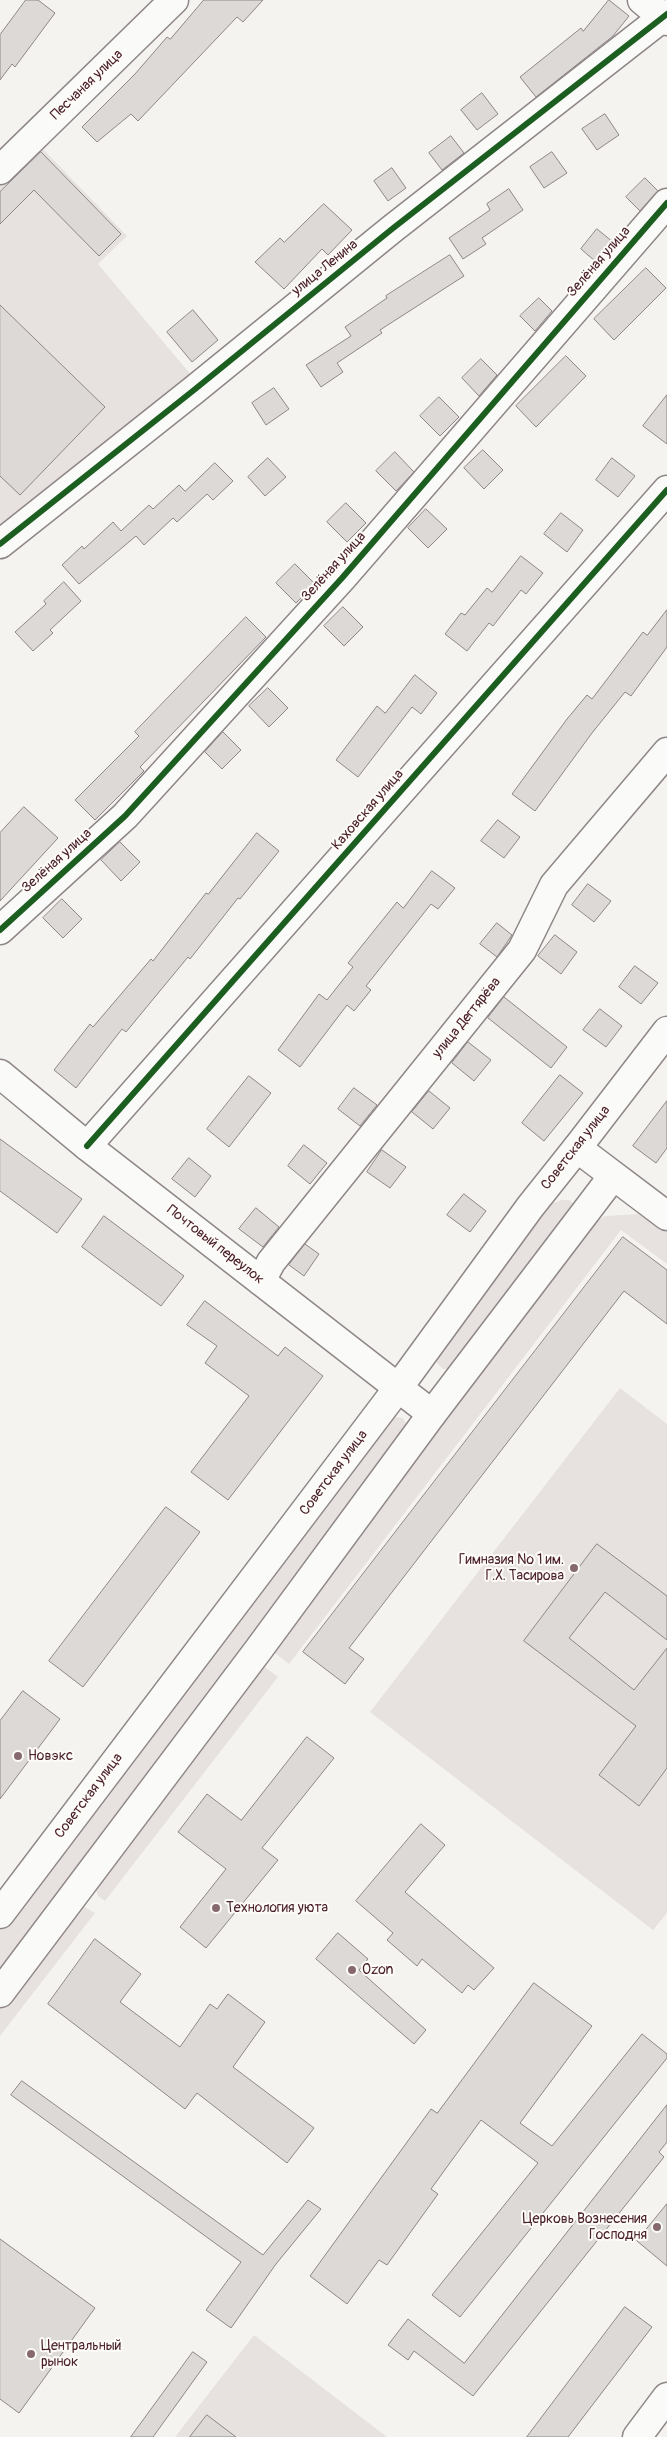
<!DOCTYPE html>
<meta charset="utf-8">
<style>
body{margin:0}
canvas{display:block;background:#f5f3f0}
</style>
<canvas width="667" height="2437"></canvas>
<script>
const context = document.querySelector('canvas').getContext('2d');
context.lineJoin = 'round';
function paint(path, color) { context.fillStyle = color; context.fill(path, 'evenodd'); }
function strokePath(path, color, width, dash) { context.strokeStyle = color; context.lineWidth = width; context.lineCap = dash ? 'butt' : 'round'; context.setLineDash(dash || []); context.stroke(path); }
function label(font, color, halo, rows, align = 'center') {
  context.font = font + ' Pangolin,sans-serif'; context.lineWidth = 4; context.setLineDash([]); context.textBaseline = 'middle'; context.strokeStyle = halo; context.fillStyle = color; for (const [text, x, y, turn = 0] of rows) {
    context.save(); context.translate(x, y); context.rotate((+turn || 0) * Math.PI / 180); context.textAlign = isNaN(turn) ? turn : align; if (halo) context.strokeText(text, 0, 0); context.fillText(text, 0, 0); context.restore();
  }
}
paint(new Path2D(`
 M37,143L127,236L98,264L192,376L0,529V182Z
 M620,1388L667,1424V1913L653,1930L370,1712Z
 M254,2335L387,2437H175Z`), '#e7e2df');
paint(new Path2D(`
 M562,1200H570L574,1205L453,1369H443L437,1363L435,1356L525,1226L551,1204Z
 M638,1214L667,1231V1264L621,1230L289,1664L268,1648L586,1228L605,1216Z
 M391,1416L403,1418L409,1429L0,1976V1931L384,1420Z
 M258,1662L278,1677L105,1901L98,1896L95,1888Z
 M76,1902L95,1913L0,2036V2002Z`), '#e7e2e0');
const building = new Path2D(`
 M26,0H38L55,13L15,67L12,64L0,80V35Z
 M204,0H263L243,22L237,17L138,121L131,114L97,142L82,127L135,74L167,37L170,39Z
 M609,0L629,16L613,36L536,97L520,77L581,28L583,31Z
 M482,93L498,114L477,130L461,110Z
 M605,114L619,135L597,150L582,129Z
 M451,136L464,153L442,170L429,153Z
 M41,152L121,234L99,256L34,190L0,224V192Z
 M552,152L567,173L544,188L530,167Z
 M392,168L406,188L388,201L374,181Z
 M645,178L658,191L640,211L626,197Z
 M509,189L523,210L482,238L486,244L463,259L449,238L490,210L487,204Z
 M324,204L352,230L328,255L322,249L284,289L255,262L280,238L284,242Z
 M597,229L613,242L596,262L581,249Z
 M450,255L464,276L380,330L382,333L337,363L343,372L321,387L306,365L351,336L345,327L387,298L386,296Z
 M646,268L666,288L614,340L594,319Z
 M539,298L552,311L535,331L520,316Z
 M0,305L105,407L20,495L0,476Z
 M193,310L218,340L192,362L167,332Z
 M566,356L586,376L536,427L516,406Z
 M481,359L497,375L479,396L462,378Z
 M274,388L289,409L266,425L252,403Z
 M667,395V444L643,426Z
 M439,397L459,417L440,436L420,416Z
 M483,450L503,470L484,489L464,468Z
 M395,452L414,472L396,491L376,471Z
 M268,458L286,477L265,496L248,477Z
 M612,458L635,476L618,497L596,480Z
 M215,463L233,481L213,500L207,494L177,522L173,518L144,545L136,536L79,584L62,565L82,546L84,549L113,522L121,531L149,505L153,509L179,485L185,491Z
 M346,503L366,523L347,542L327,522Z
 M426,509L447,529L428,548L408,528Z
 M561,513L583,530L567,552L544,534Z
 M521,556L543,573L526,594L521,590L493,626L489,623L467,651L445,634L461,613L465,615L487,588L492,592Z
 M295,564L315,584L296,603L276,583Z
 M64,582L81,601L50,630L53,633L33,651L15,632L46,604L44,601Z
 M343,607L363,627L344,646L324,626Z
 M667,610V647L631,696L625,692L592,733L535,811L512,794L567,719L587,695L592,699L643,632L647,635Z
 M246,617L266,637L140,767L144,771L95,820L75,800L139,736L135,732Z
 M415,675L437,693L421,714L412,707L358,777L336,760L377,706L385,713Z
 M268,688L288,708L269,727L249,706Z
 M223,732L241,750L222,769L205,752Z
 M24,807L58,838L0,901V833Z
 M498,820L520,837L504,858L481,841Z
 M257,833L279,851L240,899L238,898L190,959L188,957L126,1032L122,1029L76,1088L54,1070L90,1024L93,1027L151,959L153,961L206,893L208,894Z
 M120,842L140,862L121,881L101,860Z
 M432,871L455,888L438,909L431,904L366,986L371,990L354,1011L347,1005L300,1067L278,1050L319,994L327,1000L353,967L348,963L397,902L403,908Z
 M588,884L611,901L594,922L572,905Z
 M62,899L82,919L63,938L43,918Z
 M497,923L512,935L497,957L480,944Z
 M555,935L577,952L561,974L538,956Z
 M635,966L658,983L641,1004L619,987Z
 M504,997L567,1047L551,1068L488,1018Z
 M600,1009L622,1026L606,1047L583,1030Z
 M468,1042L491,1060L474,1081L452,1063Z
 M560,1075L583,1093L544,1141L522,1123Z
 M249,1076L271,1093L229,1147L207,1129Z
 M354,1088L377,1105L360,1126L338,1109Z
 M429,1091L450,1108L433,1129L412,1112Z
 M667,1101V1148L656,1163L633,1146Z
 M0,1139L82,1199L57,1233L0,1191Z
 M304,1145L327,1163L310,1184L288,1166Z
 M382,1150L406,1167L390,1188L367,1172Z
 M189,1158L211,1176L195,1197L172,1179Z
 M464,1194L486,1211L470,1232L447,1215Z
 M256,1208L279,1227L263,1247L239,1229Z
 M104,1216L184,1276L161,1306L82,1247Z
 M623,1237L667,1270V1324L624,1291L349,1648L364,1659L345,1684L303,1652Z
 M305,1244L319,1254L304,1276L289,1265Z
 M205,1301L278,1356L285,1347L323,1376L228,1500L191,1472L249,1396L205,1363L217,1346L187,1325Z
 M166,1507L200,1532L83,1687L49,1661Z
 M597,1544L667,1596V1640L605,1592L569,1638L634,1690L667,1648V1768L639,1806L599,1775L636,1726L524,1641Z
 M23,1691L60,1719L0,1799V1721Z
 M307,1737L334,1758L262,1848L278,1860L206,1948L180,1927L226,1869L178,1832L207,1794L241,1820Z
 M421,1824L445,1845L405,1892L494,1968L474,1990L468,1985L462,1993L422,1959L417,1966L387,1940L393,1933L356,1901Z
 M338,1933L368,1959L359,1970L426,2030L414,2044L316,1959Z
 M95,1939L141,1974L120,2002L180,2047L210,2004L217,2009L228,1994L265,2022L233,2067L314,2128L287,2163L197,2093L185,2109L48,2004Z
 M534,1983L592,2026L520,2123L552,2146L642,2034L667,2054V2058L460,2317L432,2295L538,2163L481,2120L431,2189L438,2194L387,2265L379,2260L347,2304L310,2276L431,2109L437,2113Z
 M22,2081L263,2255L308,2200L321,2209L276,2264L231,2328L206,2310L241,2262L11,2095Z
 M667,2105V2142L659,2152L664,2157L473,2396L414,2351L408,2360L388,2345L408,2319L464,2363Z
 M667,2204V2266L637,2241Z
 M0,2239L95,2308L19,2413L0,2399Z
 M625,2307L652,2327L568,2437H527Z
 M193,2352L207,2362L153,2437H131Z
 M207,2415L236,2437H190Z`);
paint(building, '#dcd9d7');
strokePath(building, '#8f8687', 1);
const minor = new Path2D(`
 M642,0L667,21
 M0,170L174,0
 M0,544L194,390L392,229L667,14
 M0,930L125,816L342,578L667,203
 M87,1146L667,490
 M577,1148L667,1031
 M261,1281L271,1262L522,950L554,885L667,752
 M0,1914L398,1388
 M0,1993L259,1649L432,1414
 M637,2437L667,2397`);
const major = new Path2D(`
 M0,1074L87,1146L432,1414L613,1176
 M398,1388L530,1207L577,1148L667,1216`);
strokePath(minor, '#8f8687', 31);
strokePath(major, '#8f8687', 31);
strokePath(minor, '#fafaf8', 28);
strokePath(major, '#fafaf8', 28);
strokePath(new Path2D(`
 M0,544L194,390L392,229L667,14
 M0,930L125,816L342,578L667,203
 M87,1146L667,490`), '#1b5e20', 6);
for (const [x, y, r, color] of [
 [574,1568,5,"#866970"],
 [18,1756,5,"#866970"],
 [216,1908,5,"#866970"],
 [352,1970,5,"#866970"],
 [657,2227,5,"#866970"],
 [31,2354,5,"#866970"]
]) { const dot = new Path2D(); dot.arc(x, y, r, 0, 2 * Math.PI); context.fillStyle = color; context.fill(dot); strokePath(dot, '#fdfcf7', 2); }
label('14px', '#4a1f2b', '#fdfcf7', [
 ["Песчаная улица",87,85,-44],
 ["Зелёная улица",599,262,-49],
 ["улица Ленина",325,268,-39],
 ["Зелёная улица",334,567,-48],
 ["Каховская улица",368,810,-49],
 ["Зелёная улица",57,861,-42],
 ["улица Дегтярёва",467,1018,-51],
 ["Советская улица",576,1148,-52],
 ["Почтовый переулок",215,1245,38],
 ["Советская улица",334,1473,-53],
 ["Советская улица",89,1796,-53]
]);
label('14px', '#4a1f2b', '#fdfcf7', [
 ["Гимназия № 1 им.",564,1560,"right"],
 ["Г.Х. Тасирова",564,1576,"right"],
 ["Новэкс",28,1756],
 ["Технология уюта",226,1908],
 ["Ozon",362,1970],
 ["Церковь Вознесения",647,2219,"right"],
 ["Господня",647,2235,"right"],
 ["Центральный",41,2346],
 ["рынок",41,2362]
], 'left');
</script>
